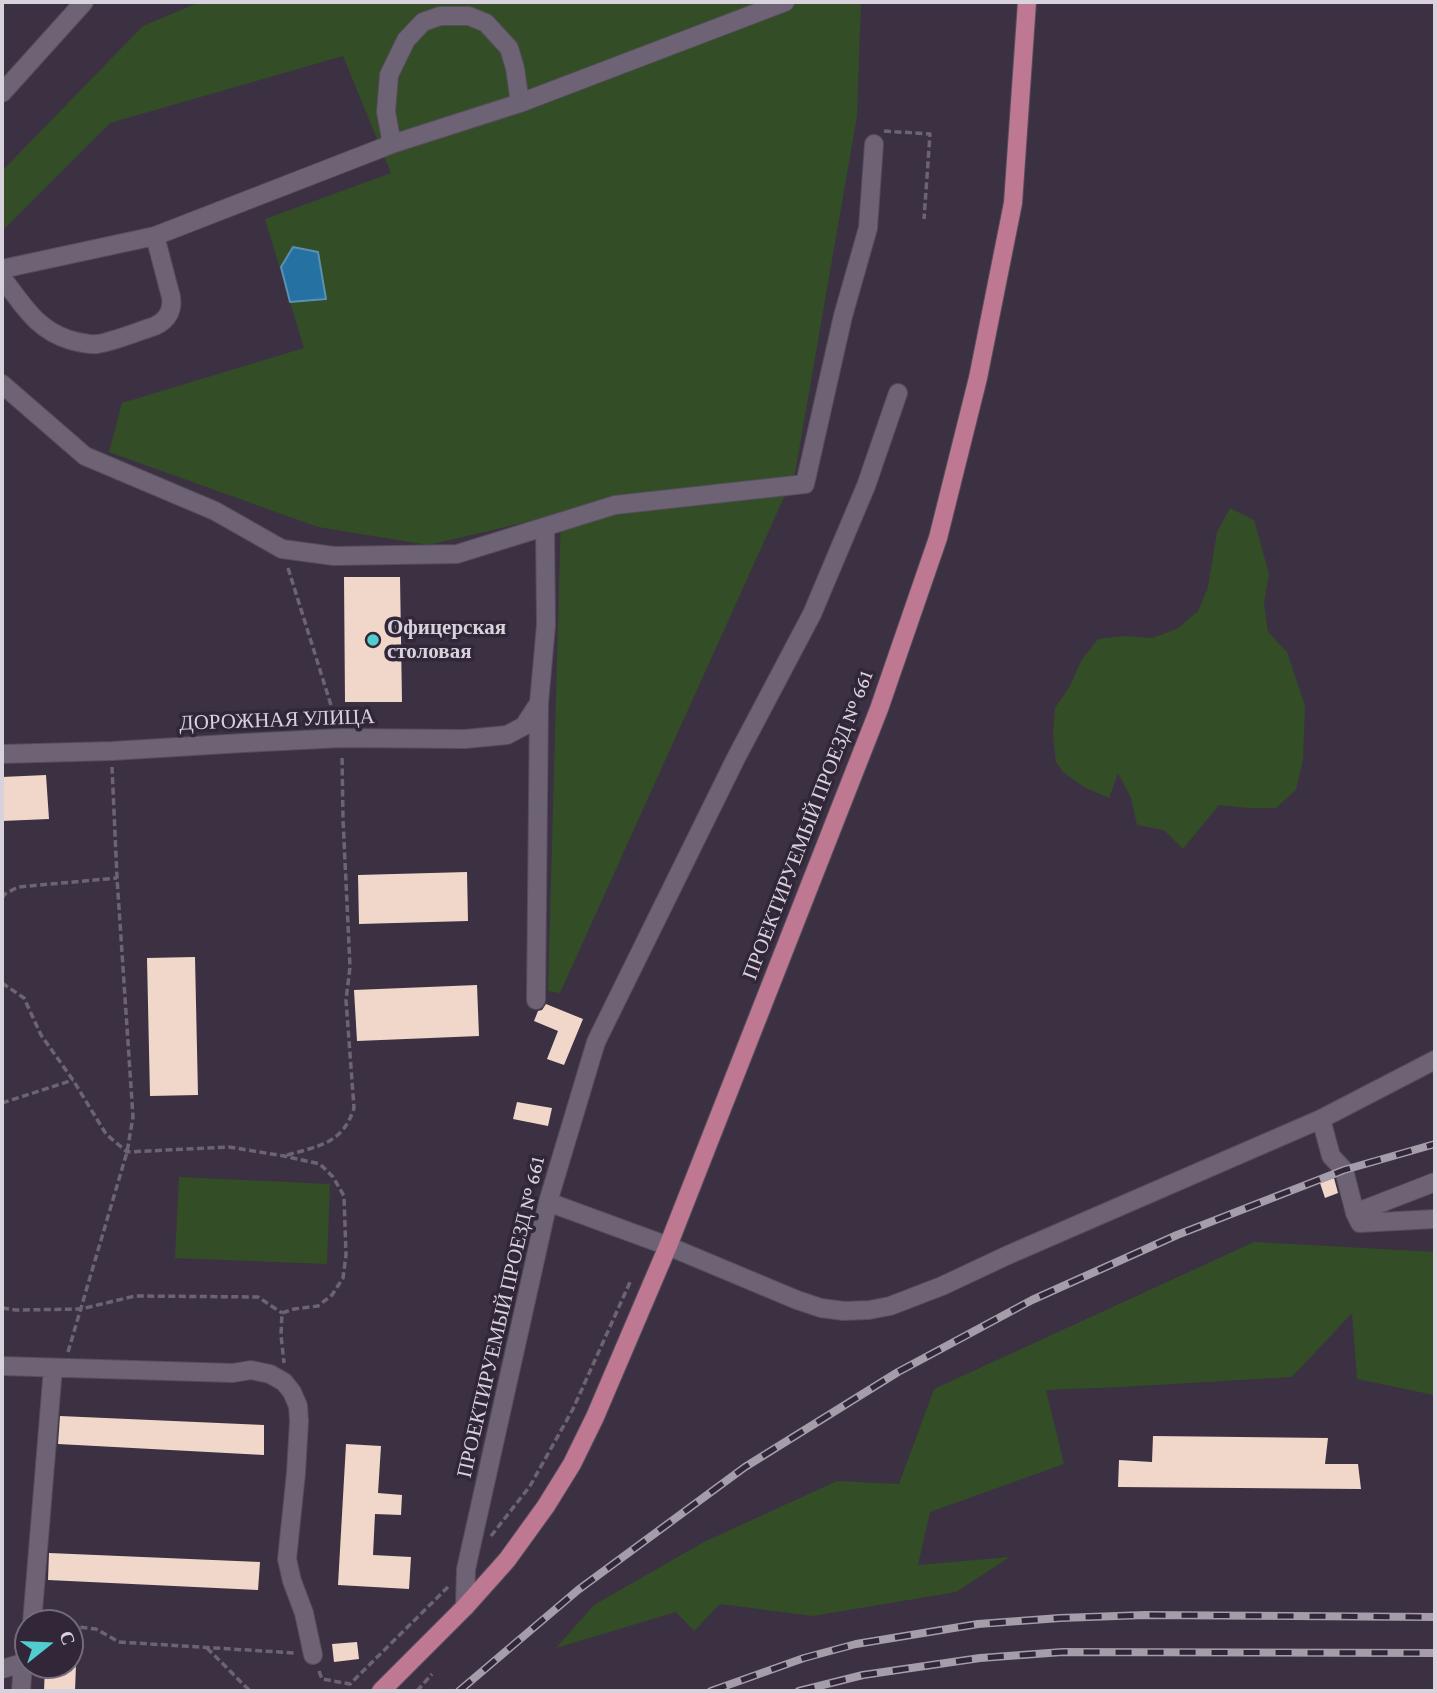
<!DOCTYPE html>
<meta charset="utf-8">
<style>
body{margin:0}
#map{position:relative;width:1437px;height:1693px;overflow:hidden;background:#3c3142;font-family:"Crimson Pro",serif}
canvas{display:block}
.frame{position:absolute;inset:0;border:4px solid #d8d2dc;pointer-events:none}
.north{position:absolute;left:14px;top:1609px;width:70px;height:70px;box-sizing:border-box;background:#322738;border:2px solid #746b7a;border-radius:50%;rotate:72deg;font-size:19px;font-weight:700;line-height:28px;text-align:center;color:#d8d2dc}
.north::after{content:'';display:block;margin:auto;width:24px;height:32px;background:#52cdcf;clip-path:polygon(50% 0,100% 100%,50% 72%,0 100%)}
</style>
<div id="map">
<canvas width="1437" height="1693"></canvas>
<div class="frame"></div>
<div class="north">С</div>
</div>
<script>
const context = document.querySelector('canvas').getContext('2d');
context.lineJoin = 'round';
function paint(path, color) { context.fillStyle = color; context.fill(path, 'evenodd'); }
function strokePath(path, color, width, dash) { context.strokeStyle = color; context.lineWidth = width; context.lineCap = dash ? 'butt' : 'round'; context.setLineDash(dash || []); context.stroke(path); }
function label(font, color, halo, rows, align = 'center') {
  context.font = font + ' "Crimson Pro",serif'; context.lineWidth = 7; context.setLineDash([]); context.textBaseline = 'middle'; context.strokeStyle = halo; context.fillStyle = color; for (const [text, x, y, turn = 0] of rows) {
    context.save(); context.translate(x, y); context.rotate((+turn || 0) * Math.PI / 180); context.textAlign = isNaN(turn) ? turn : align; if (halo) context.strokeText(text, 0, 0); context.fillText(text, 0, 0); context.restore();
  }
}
paint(new Path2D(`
 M200,2H861L857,116L795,473L560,993L548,991L561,514L428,545L318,527L109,452L122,403L304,348L265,219L391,173L343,56L110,123L2,231V171L143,26Z
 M1230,508L1254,520L1269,574L1264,603L1268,632L1287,652L1305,706L1303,760L1296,790L1276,808H1248L1219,805L1183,849L1164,830L1137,825L1131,798L1118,773L1109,798L1084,787L1063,772L1056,762L1053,736L1055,708L1070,686L1081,661L1098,639L1125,636L1152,638L1177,629L1198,611L1208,587L1217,532Z
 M179,1177L330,1184L327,1264L175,1258Z
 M1254,1242L1435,1252V1398L1434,1395L1357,1379L1352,1313L1292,1377L1121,1387L1046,1390L1064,1464L930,1512L918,1565L1010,1557L956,1592L813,1616L720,1604L694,1631L676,1612L556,1648L594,1605L704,1542L837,1481L899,1484L934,1389Z`), '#334d26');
const water = new Path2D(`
 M293,247L318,252L326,299L290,302L281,267Z`);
paint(water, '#2572a2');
strokePath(water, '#5b8fb3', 2);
paint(new Path2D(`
 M344,577H400L402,702H345Z
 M46,775L49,819L2,821V777Z
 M467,872L468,921L359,924L358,875Z
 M195,957L198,1095L150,1096L147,958Z
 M477,985L479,1036L357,1041L354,990Z
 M546,1004L583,1019L564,1065L547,1059L558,1031L534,1021L538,1011L542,1010Z
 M517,1102L552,1108L548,1126L513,1119Z
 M1334,1178L1338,1193L1325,1198L1320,1183Z
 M60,1416L264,1425V1455L58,1444Z
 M1153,1436L1328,1438L1325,1464H1358L1361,1489L1118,1487L1119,1460L1152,1462Z
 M346,1444L381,1446L378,1493L402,1495L401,1515L375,1514L373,1555L411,1557L409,1589L338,1585Z
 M49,1553L260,1562L258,1590L48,1580Z
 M357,1642L359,1659L334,1662L332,1644Z
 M45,1665H76L75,1691H44Z`), '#f0d7ca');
const minor = new Path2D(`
 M2,93L84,2
 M392,144L386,112L389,75L406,40L423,22L440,16H469L486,23L509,48L515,68L520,103
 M2,269L155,236L392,144L520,103L785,2
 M2,278C23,304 35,329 70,340C78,342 88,345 97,344C113,342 139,331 155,326C168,320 173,310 171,297L155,236
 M2,384L85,456L215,511L282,549L334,556L457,554L615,505L805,484L843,316L868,228L874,144
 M2,754L112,751L243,743L342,738L465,739L507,735L524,726L539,703
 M536,1000L539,703L546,625L545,527
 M1321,1119L1331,1156L1344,1170L1355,1213L1360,1223L1435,1219
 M548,1202L668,1246L797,1300L821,1308L844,1311L869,1310L890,1306L942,1286L1008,1255L1321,1119L1435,1060
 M1355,1213L1435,1182
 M2,1366L233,1373L251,1370L270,1374L284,1382L292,1392L298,1406L299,1421L296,1473L287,1559L292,1581L304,1613L313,1655
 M465,1607L466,1569L548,1202L596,1042L736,758L812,614L866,486L898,393
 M32,1623L53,1368
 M2,1669L23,1663
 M21,1691L23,1663L28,1648`);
const major = new Path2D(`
 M381,1691L465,1607L507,1560L546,1506L572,1464L595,1417L668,1246L879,709L938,538L978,378L1013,203L1027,2`);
strokePath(minor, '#564d5b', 20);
strokePath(major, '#564d5b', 20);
strokePath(new Path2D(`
 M884,131L930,134L924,219
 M288,568L336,721
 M2,898L5,894L18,887L117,878
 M2,983L24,998L41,1035L73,1080L106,1134L127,1152L229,1147L284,1156L320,1164L333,1177L344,1196L346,1255L343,1278L332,1295L318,1306L294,1309L282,1313L281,1335L284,1363
 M2,1103L73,1080
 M287,1155C320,1146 343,1143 354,1108L346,1000L350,967L343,819L342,755
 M2,1308L16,1310L81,1309L135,1296L258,1297L282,1313
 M68,1352L127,1152L133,1117L117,878L112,767
 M491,1536L530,1486L573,1409L631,1280
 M70,1626L96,1629L119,1642L295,1653
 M207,1648L250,1691
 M319,1671L322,1679L350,1684L448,1587
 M417,1691L432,1674`), '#6d6473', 3.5, [7, 3.5]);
strokePath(minor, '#6e6275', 18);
strokePath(major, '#be7892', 18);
const rail = new Path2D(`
 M459,1691L578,1590L745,1467L898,1372L1032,1300L1177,1235L1344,1170L1435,1144
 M711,1691L804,1658L856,1644L978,1624L1060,1618L1145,1615L1435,1617
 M799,1691L863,1675L980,1658L1063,1652L1435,1653`);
strokePath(rail, '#a59daa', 8);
strokePath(rail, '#322738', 5, [16]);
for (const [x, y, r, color] of [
 [373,640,7,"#52cdcf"]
]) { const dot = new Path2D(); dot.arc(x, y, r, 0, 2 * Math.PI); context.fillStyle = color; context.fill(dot); strokePath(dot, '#322738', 2.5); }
label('bold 21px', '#d8d2dc', '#322738', [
 ["Офицерская",387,628],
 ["столовая",387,652]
], 'left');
label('21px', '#d8d2dc', '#322738', [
 ["ДОРОЖНАЯ УЛИЦА",277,720,-2],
 ["ПРОЕКТИРУЕМЫЙ ПРОЕЗД № 661",808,825,-69],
 ["ПРОЕКТИРУЕМЫЙ ПРОЕЗД № 661",501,1317,-77]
]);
</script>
